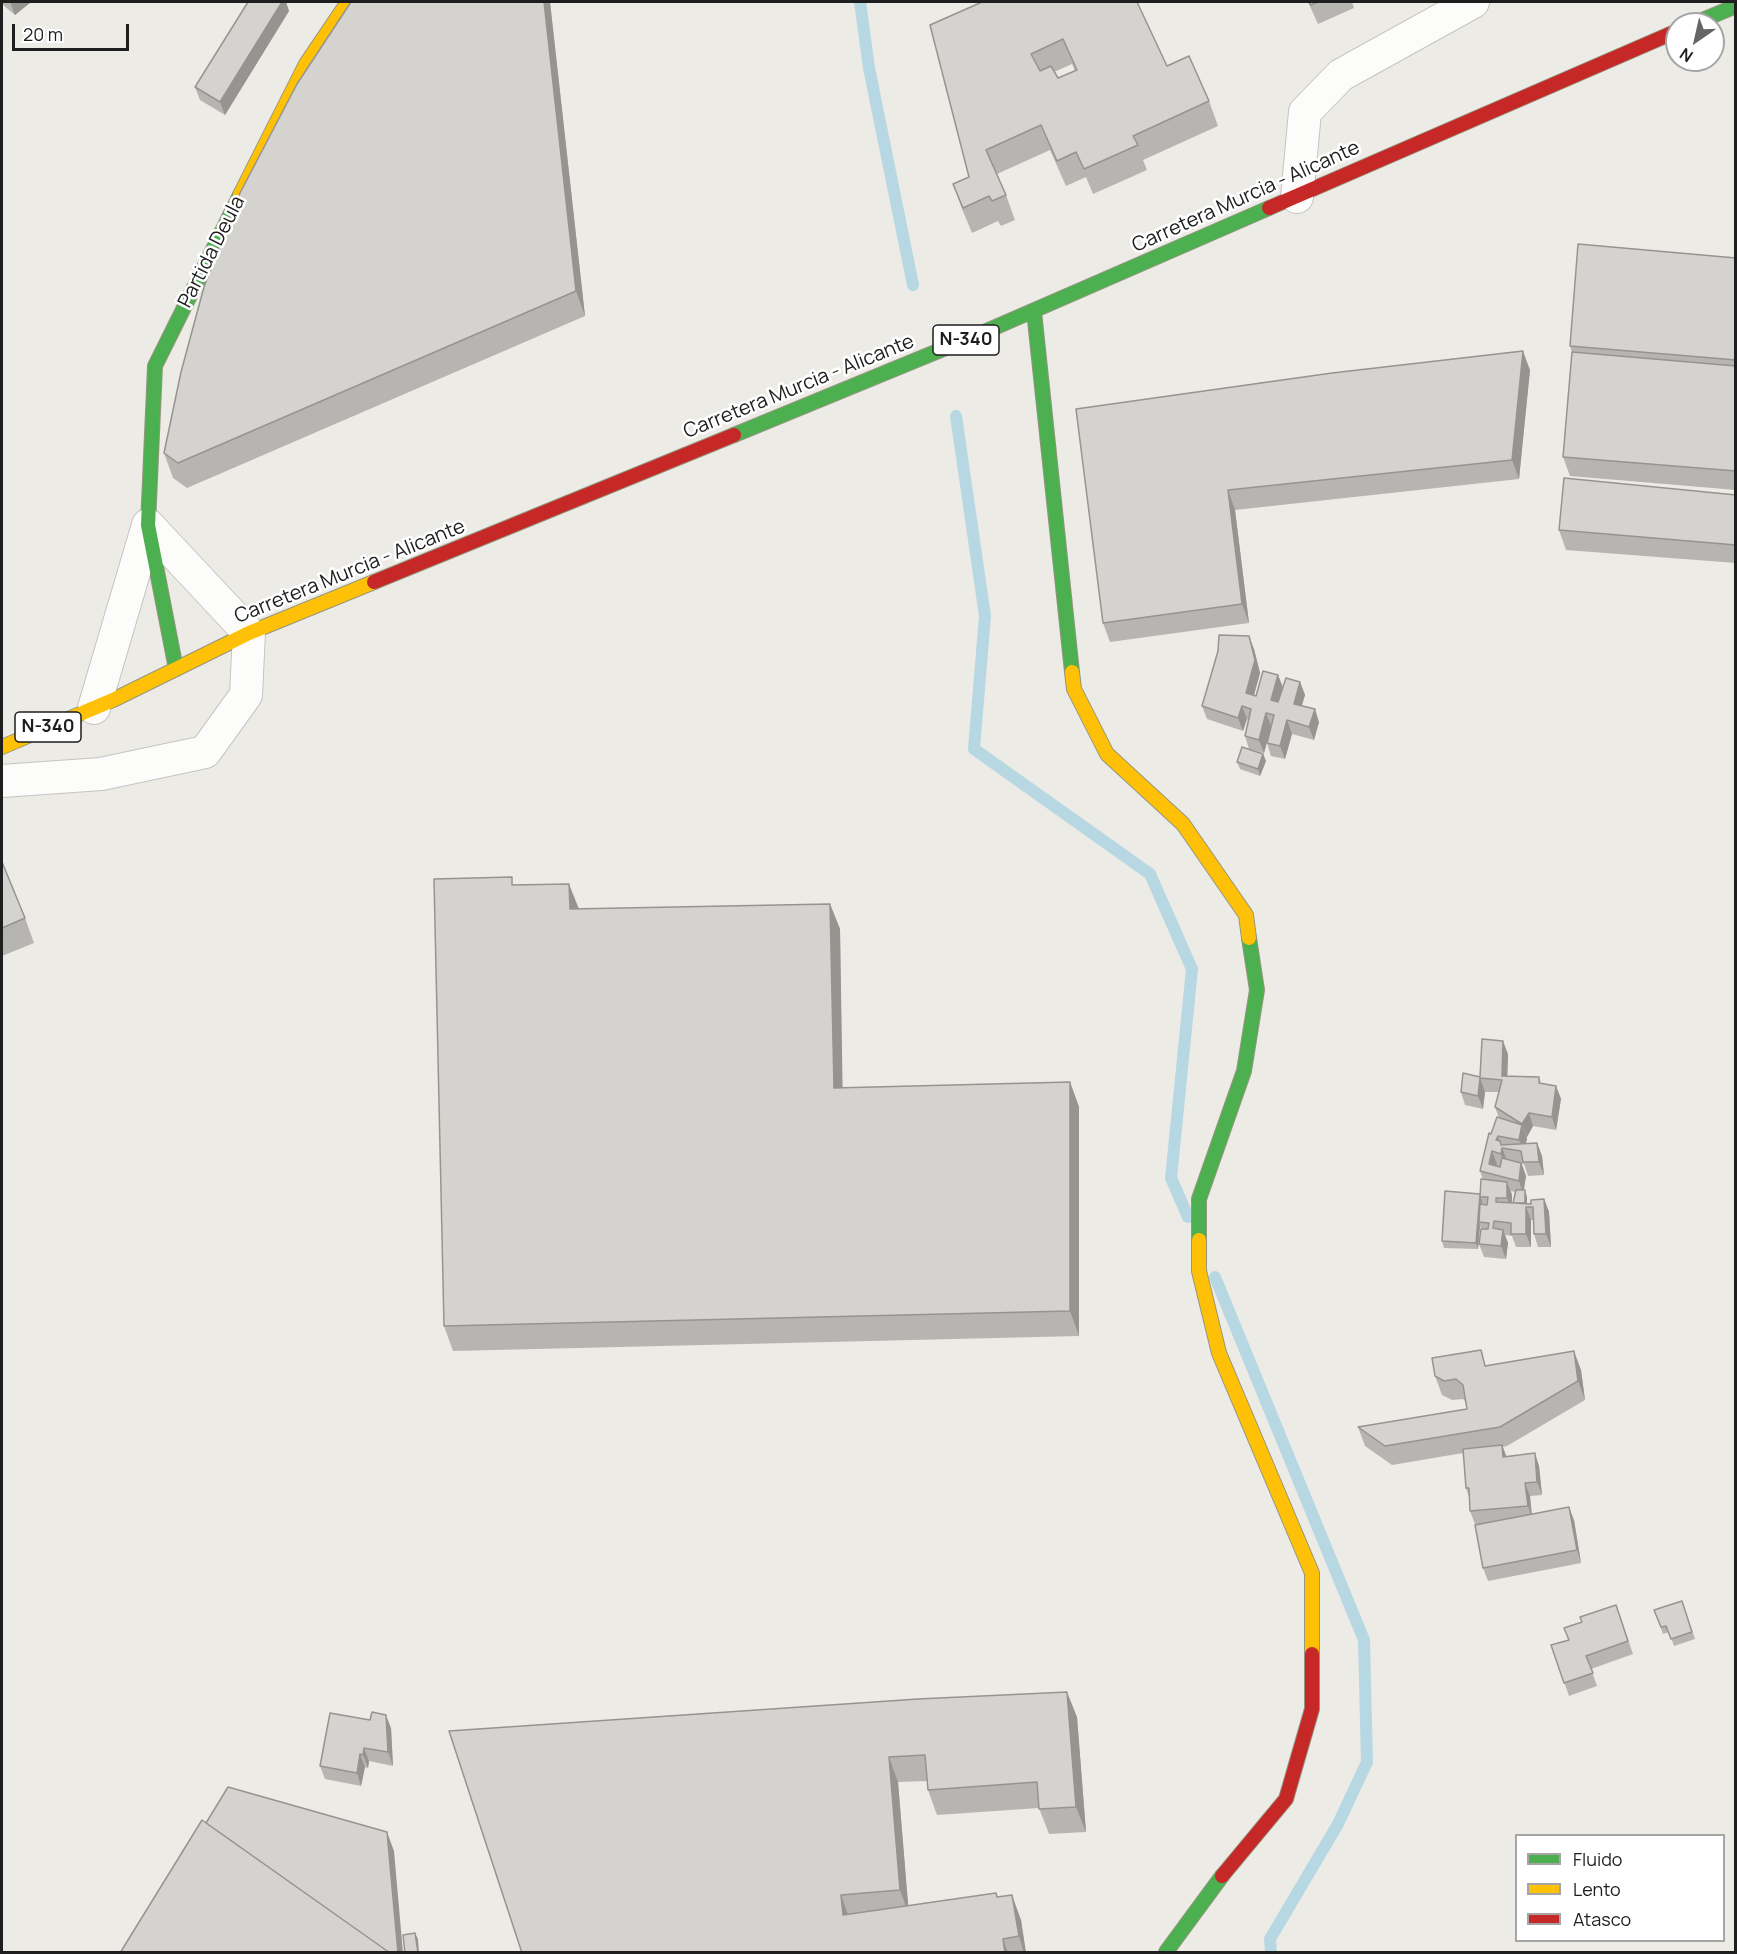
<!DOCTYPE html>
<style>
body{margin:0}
#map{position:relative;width:1737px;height:1954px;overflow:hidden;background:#edebe6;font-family:Manrope,sans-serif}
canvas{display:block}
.frame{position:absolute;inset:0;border:3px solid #1e1e1e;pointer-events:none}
.legend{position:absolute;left:1515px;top:1834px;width:210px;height:108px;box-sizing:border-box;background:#fff;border:2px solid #a5a5a5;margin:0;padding:8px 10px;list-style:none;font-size:18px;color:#1e1e1e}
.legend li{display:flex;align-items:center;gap:12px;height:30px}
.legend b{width:30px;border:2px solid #a5a5a5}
.north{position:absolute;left:1665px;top:12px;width:60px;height:60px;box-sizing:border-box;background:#fff;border:2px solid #a5a5a5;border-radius:50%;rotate:214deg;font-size:16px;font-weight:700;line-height:24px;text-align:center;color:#1e1e1e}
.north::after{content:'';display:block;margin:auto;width:21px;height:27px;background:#666664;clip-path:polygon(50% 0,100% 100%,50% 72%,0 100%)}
.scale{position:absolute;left:12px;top:24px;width:117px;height:27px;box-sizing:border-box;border:3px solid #1e1e1e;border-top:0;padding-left:8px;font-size:18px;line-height:21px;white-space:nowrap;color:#1e1e1e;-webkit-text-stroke:4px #fff;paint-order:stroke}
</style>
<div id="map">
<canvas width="1737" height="1954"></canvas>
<div class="frame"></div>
<ul class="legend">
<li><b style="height:8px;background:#4caf50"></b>Fluido</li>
<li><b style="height:8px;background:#ffc107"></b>Lento</li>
<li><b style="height:8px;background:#c62828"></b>Atasco</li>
</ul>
<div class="north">N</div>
<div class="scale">20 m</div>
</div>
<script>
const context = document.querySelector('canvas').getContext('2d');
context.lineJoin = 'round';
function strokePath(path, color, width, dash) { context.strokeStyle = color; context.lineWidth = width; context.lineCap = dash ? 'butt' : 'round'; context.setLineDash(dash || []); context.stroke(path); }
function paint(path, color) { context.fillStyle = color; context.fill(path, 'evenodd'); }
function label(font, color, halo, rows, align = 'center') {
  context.font = font + ' Manrope,sans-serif'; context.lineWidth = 5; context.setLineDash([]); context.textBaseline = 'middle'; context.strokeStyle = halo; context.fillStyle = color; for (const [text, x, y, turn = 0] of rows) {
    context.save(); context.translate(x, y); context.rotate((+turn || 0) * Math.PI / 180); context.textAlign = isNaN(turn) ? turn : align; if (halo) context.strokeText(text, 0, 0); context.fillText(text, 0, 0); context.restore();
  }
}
strokePath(new Path2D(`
 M860,2L869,68L913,285
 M956,416L985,616L974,749L1150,874L1192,969L1171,1178L1188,1217
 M1215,1277L1364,1640L1367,1762L1338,1824L1270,1939L1271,1952`), '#b7d8e2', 12);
const street = new Path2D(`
 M1297,197L1305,112L1341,75L1473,2
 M94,708L148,525
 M2,781L101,774L205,752L246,695L249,633L148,525`);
const fast = new Path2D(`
 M1693,24L1736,6
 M1034,311L1072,672
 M734,435L982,333L1269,208
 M176,669L148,525L155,366L240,195
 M1199,1240V1199L1244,1071L1257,990L1249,938
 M1166,1952L1222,1876`);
const slow = new Path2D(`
 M240,195L306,64L348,2
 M1072,672L1074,689L1107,754L1183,824L1246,915L1249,938
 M2,747L113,700L249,633L374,582
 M1199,1240V1271L1219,1353L1312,1573V1654`);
const jam = new Path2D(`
 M1269,208L1677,31
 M374,582L734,435
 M1222,1876L1286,1799L1312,1709V1654`);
strokePath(street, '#c5c4c2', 34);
strokePath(fast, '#94977e', 16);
strokePath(slow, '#94977e', 16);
strokePath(jam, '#94977e', 16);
strokePath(street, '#fcfcfb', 32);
strokePath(fast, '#4caf50', 14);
strokePath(slow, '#ffc107', 14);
strokePath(jam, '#c62828', 14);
paint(new Path2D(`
 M2,2H31L15,15L2,4Z
 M248,2H286L289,11L225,115L200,100L195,87Z
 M550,2L585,316L187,488L173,478L164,453Z
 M982,2L1167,66L1209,101L1218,126L1143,160L1147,170L1093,194L1086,177L1066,186L1050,150L997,174L1006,195L1015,220L1001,226L998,221L972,233L962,209L953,184L969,177ZM1072,64L1075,71L1058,78L1054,72Z
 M1308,2H1352L1354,8L1318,24Z
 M1736,258V490L1570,476L1563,457L1572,352L1570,346Z
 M1530,370L1519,479L1235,510L1249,623L1110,642L1103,623L1076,409Z
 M1736,495V563L1566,550L1559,530Z
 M1254,649L1260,673L1254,695L1256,696L1278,675L1283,687L1300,682L1305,695L1302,706L1319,722L1314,740L1292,734L1285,759L1271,756L1267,743L1264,753L1249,749L1245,736L1249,720L1247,719L1243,731L1207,719L1202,706Z
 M1263,754L1266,761L1260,776L1240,769L1237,762Z
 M2,862L25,918L34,943L2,956Z
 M515,885L579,909L830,904L840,929L842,1088L1070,1082L1079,1107V1336L453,1351L444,1326Z
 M1508,1054L1507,1076L1539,1077L1541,1083L1556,1086L1561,1099L1556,1130L1533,1126L1527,1137L1526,1136L1527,1138L1526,1143H1537L1542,1156L1544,1175L1528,1176L1524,1164H1522L1526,1176L1524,1190L1527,1197V1203L1531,1204L1544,1199L1549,1212L1551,1247H1538L1534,1234L1533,1220H1531V1247H1516L1512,1236L1505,1235L1508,1243L1506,1259L1484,1257L1479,1244L1481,1229L1480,1226L1478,1249L1444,1248L1442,1241L1480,1194L1483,1180L1480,1171L1491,1134L1499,1118L1495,1107L1499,1092H1485L1483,1109L1465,1105L1461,1092ZM1511,1191L1515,1192L1513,1203H1512V1195Z
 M1487,1366L1581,1370L1585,1400L1507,1446L1503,1447L1506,1456L1539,1466L1542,1495L1530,1496L1532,1514L1574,1520L1581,1563L1488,1581L1483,1568L1475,1524L1470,1511L1469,1497L1466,1488L1463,1453L1392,1465L1365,1446L1358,1427L1467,1409L1465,1401L1463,1399L1452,1400L1442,1395L1435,1376Z
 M1682,1601L1695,1639L1674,1646L1669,1632L1663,1634L1654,1610Z
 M1616,1605L1633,1654L1591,1669L1597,1686L1569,1696L1551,1645L1569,1640L1582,1622Z
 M1077,1717L1086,1832L1049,1834L1039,1808L937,1815L928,1790L927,1781L898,1782L908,1906L996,1893L998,1897L1021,1920L1026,1953H522L449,1731Z
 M391,1728L393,1766L369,1761L368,1768L365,1767L361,1786L325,1779L320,1766Z`), '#b7b5b2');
paint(new Path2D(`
 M10,2H31L15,15Z
 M282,2H286L289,11L225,115L220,102Z
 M544,2H550L585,316L576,291Z
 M1523,351L1530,370L1519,479L1512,460Z
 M1228,490L1235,510L1249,623L1242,604Z
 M1249,636L1254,649L1260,673L1251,706L1246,693Z
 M1278,675L1283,688L1276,713L1271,700Z
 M1300,682L1305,695L1298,717L1294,704Z
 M1242,706L1247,719L1243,731L1238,718Z
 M1315,709L1319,722L1314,740L1309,727Z
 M1266,713L1271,726L1264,753L1259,740Z
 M1287,720L1292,734L1285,759L1280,746Z
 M1263,754L1266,761L1260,776L1258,769Z
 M569,884L579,909H570Z
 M830,904L840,929L843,1113L834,1088Z
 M1503,1041L1508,1054L1507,1089L1502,1076Z
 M1480,1078L1485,1092L1483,1109L1478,1096Z
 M1070,1082L1079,1107V1336L1070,1311Z
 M1556,1086L1561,1099L1556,1130L1552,1117Z
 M1529,1113L1533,1126L1527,1137L1522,1124Z
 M1522,1125L1527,1138L1524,1153L1519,1140Z
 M1498,1136L1507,1161L1505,1167L1496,1140Z
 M1537,1143L1542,1156L1544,1175L1539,1162Z
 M1492,1151L1497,1164L1494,1175L1489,1164Z
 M1521,1163L1526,1176L1523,1194L1519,1181Z
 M1507,1182L1512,1195V1211L1507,1198Z
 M1525,1190L1527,1197V1207H1526L1531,1220V1247L1526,1234L1524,1207Z
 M1480,1194L1482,1202L1480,1223L1479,1222L1480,1226L1478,1249L1476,1243Z
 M1544,1199L1549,1212L1551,1247L1546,1234Z
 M1503,1230L1508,1243L1506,1259L1501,1246Z
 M1574,1351L1581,1370L1585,1400L1578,1381Z
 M1502,1445L1507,1458L1503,1457Z
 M1535,1453L1539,1466L1542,1495L1537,1482Z
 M1525,1483L1530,1496L1532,1519L1528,1506Z
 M1569,1507L1574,1520L1581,1563L1577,1550Z
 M1067,1692L1077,1717L1086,1832L1076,1807Z
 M386,1715L391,1728L393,1766L388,1752Z
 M364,1748L369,1761L368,1768L363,1755Z
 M360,1754L365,1767L361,1786L357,1773Z
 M889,1757L898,1782L909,1915L900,1890Z
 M387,1832L394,1851L403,1953H398Z
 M841,1895L850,1920L843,1915Z
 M1012,1895L1021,1920L1026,1953H1024L1019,1936Z
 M415,1933L418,1939L419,1953H418Z
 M1003,1939L1008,1953H1005Z`), '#959491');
const building = new Path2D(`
 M248,2H282L220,102L195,87Z
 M351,2H544L576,291L178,463L164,453L181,372L204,287L240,193L297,84Z
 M982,2H1137L1167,66L1189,56L1209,101L1133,136L1138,145L1084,169L1076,152L1057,161L1041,125L986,150L1006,195L992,201L989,196L963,208L953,184L969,177L930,25ZM1063,39L1077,70L1058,78L1051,66L1040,71L1031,54Z
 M1309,2H1318L1311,5Z
 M1578,244L1736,258V360L1570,346Z
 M1523,351L1512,460L1228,490L1242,604L1103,623L1076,409L1332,373Z
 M1572,352L1736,366V471L1563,457Z
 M1564,478L1736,495V545L1559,530Z
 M1219,635L1249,636L1255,660L1246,693L1256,696L1263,671L1278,675L1271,700L1278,702L1286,678L1300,682L1294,704L1315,709L1309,727L1287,720L1280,746L1267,743L1274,715L1266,713L1259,740L1245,736L1251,709L1242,706L1238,718L1202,706L1218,651Z
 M1242,747L1263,754L1258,769L1237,762Z
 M2,862L25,918L2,928Z
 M512,877V885L569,884L570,909L830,904L834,1088L1070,1082V1311L444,1326L434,879Z
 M1482,1039L1503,1041L1502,1076L1539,1077V1083L1556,1086L1552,1117L1529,1113L1522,1124L1495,1107L1502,1080L1480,1078L1478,1096L1461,1092L1463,1073L1480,1077Z
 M1497,1117L1522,1125L1519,1140L1498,1136L1496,1140L1500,1141L1501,1145L1537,1143L1539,1162H1523L1521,1151L1502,1148L1501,1154L1492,1151L1489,1164L1500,1167L1502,1158L1521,1163L1519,1181L1480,1171L1489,1133L1491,1134Z
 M1481,1179L1507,1182V1198H1496V1202L1531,1204V1200L1544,1199L1546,1234H1534L1533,1207H1526V1234H1511V1223L1494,1221L1493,1228L1503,1230L1501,1246L1479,1244L1481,1229H1488L1489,1223L1479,1222L1480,1204L1487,1205L1488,1197H1480Z
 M1516,1190H1525V1203H1513Z
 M1445,1191L1480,1194L1476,1243L1442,1241Z
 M1481,1350L1485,1366L1574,1351L1578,1381L1500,1427L1385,1446L1358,1427L1467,1409L1463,1385L1456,1379L1444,1381L1435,1376L1432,1358Z
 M1502,1445L1503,1457L1535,1453L1537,1482L1525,1483L1528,1506L1470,1511L1469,1488H1466L1463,1449Z
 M1569,1507L1577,1550L1483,1568L1475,1525Z
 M1682,1601L1692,1632L1671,1639L1666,1626L1661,1627L1654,1610Z
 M1616,1605L1628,1641L1586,1656L1593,1673L1564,1683L1551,1645L1569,1640L1564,1628L1582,1622L1580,1617Z
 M1067,1692L1076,1807L1039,1809L1037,1782L928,1790L925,1755L889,1757L900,1890L841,1895L843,1915L996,1893L997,1897L1012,1895L1019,1936L1003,1939L1005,1953H522L449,1731L918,1699Z
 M372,1712L386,1715L388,1752L364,1748L363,1755L360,1754L357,1773L320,1766L330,1713L370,1720Z
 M228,1787L387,1832L398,1953H390L206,1823Z
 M202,1820L390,1953H120Z
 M415,1933L418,1953H405L403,1935Z`);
paint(building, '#d5d3cf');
strokePath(building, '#959491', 1.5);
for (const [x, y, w] of [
 [966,340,66],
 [48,727,66]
]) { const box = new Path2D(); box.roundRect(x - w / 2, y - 15, w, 30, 4.5); context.fillStyle = '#fff'; context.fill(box); strokePath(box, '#1e1e1e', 1.5); }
label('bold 18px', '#1e1e1e', null, [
 ["N-340",966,340],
 ["N-340",48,727]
]);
label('20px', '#1e1e1e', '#fff', [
 ["Carretera Murcia - Alicante",1246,197,-24],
 ["Partida Deula",212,252,-63],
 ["Carretera Murcia - Alicante",799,387,-22],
 ["Carretera Murcia - Alicante",350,572,-22]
]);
</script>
